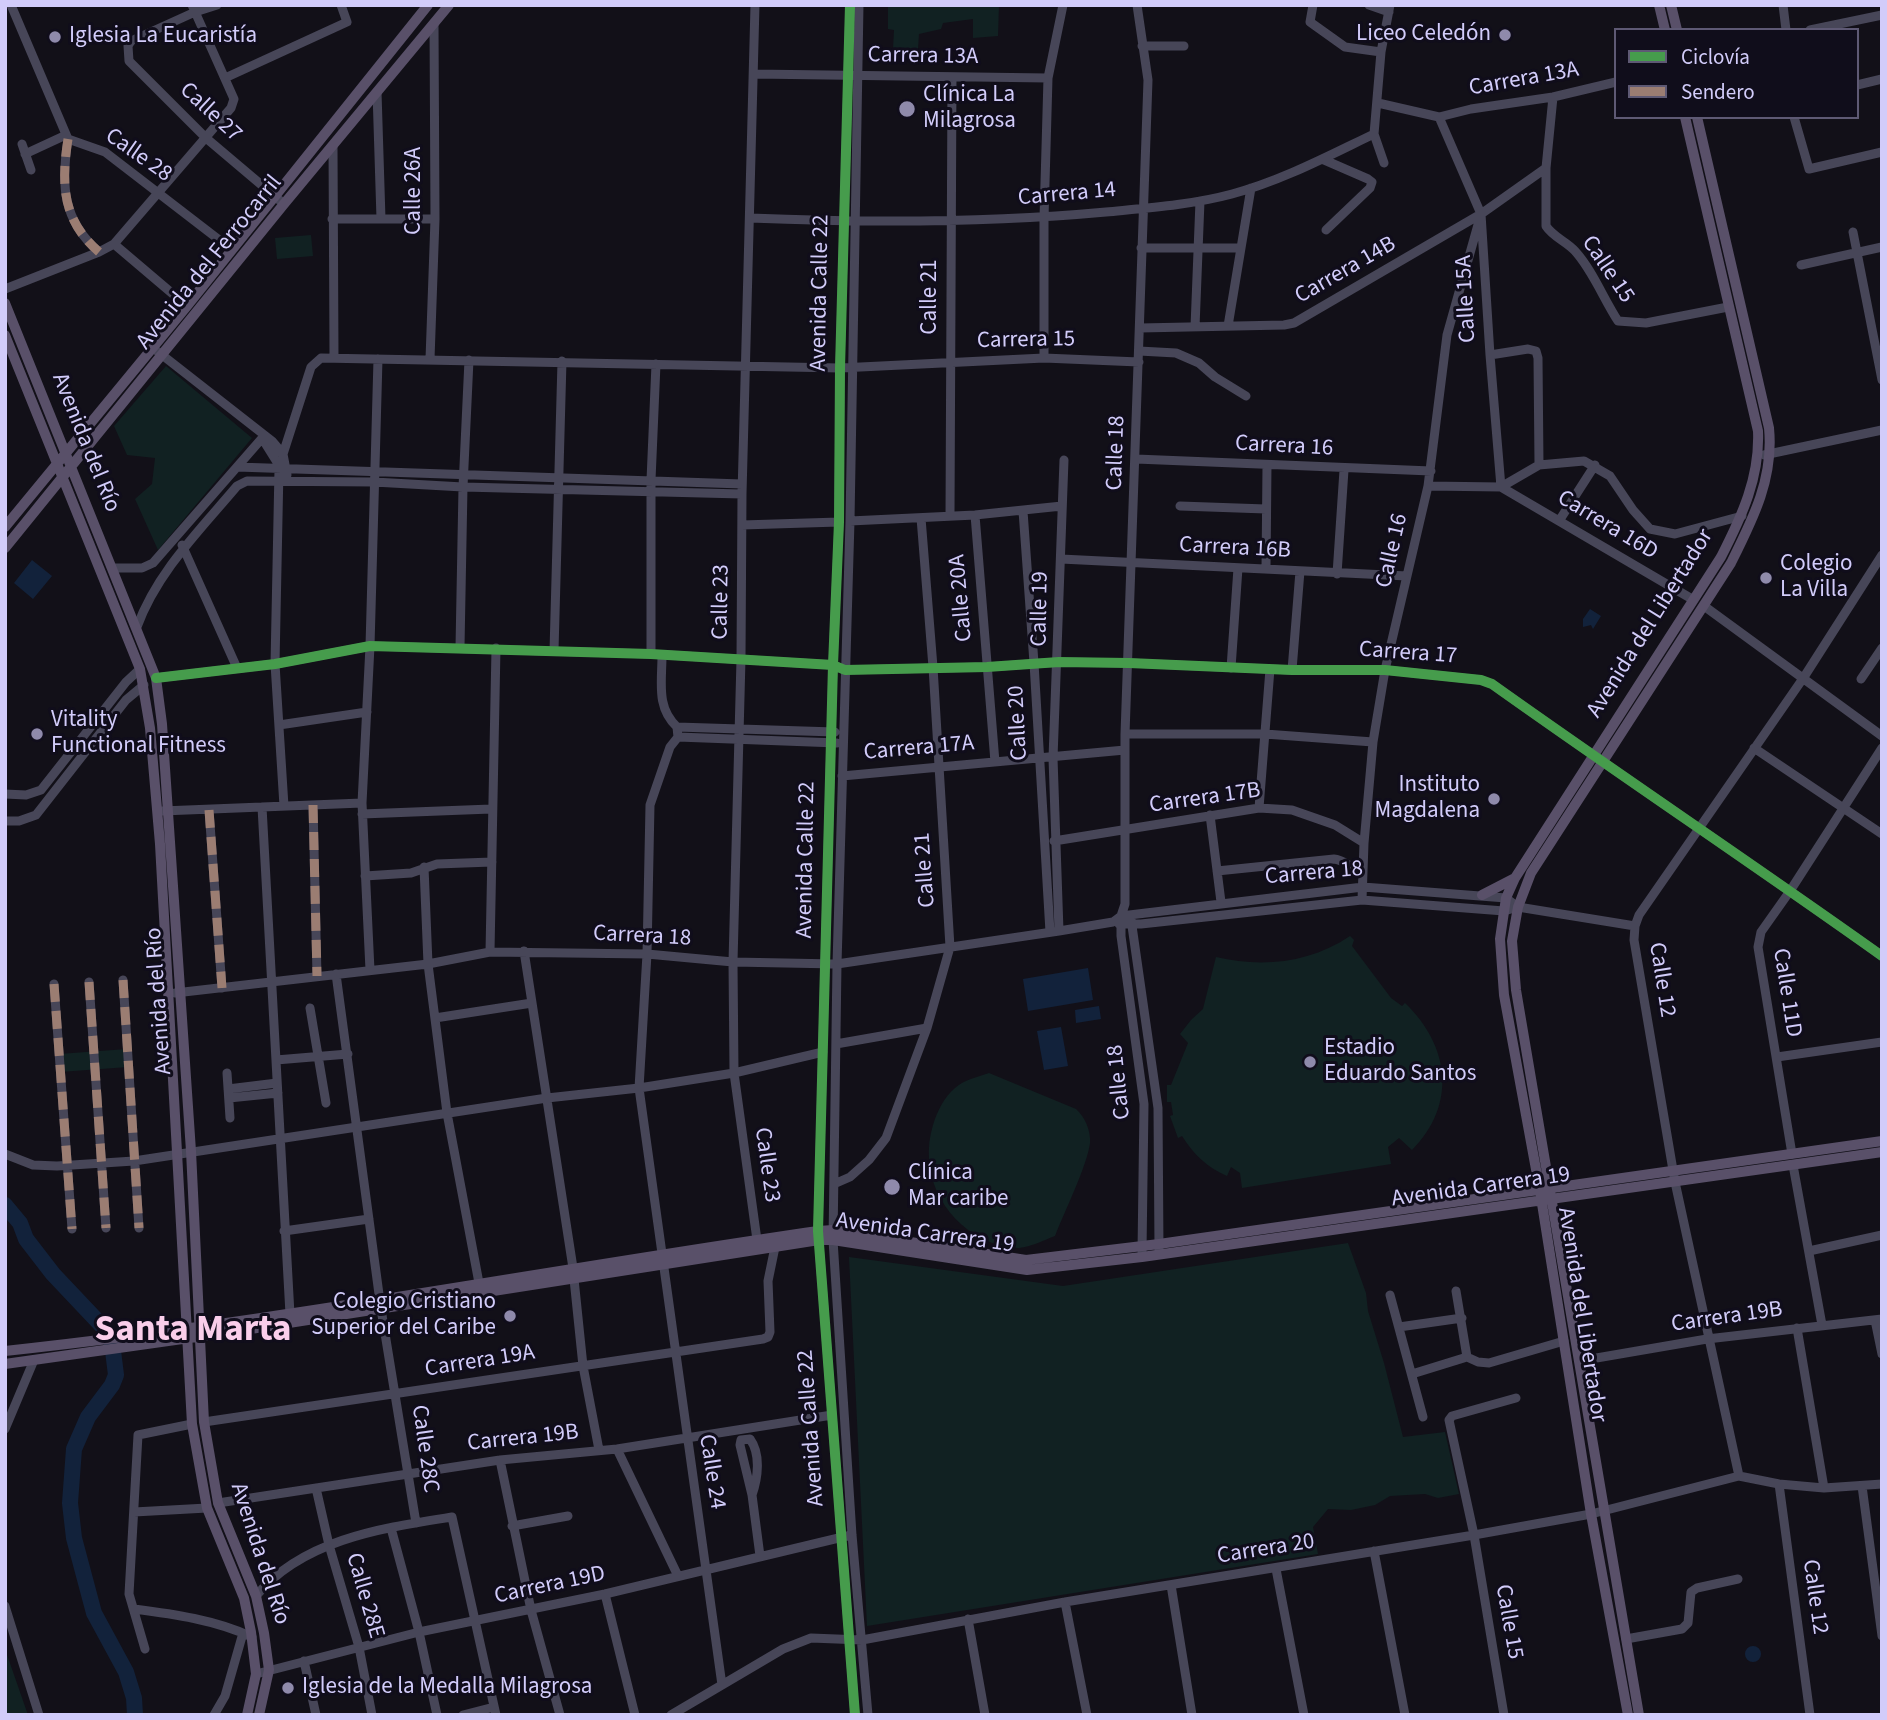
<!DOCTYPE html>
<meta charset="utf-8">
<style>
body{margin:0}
#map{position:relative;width:1887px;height:1720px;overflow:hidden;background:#121018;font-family:"Source Sans 3",sans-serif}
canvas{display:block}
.frame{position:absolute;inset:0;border:7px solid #d2ccfa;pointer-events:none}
.legend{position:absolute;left:1614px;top:28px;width:245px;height:91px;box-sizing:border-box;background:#100d1b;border:2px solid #5e5974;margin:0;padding:9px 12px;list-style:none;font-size:21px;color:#d2ccfa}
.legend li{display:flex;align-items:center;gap:14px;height:35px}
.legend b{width:35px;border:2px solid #5e5974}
</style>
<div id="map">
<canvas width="1887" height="1720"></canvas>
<div class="frame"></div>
<ul class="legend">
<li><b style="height:9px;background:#469c4c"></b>Ciclovía</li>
<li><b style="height:9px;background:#9b7d72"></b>Sendero</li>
</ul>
</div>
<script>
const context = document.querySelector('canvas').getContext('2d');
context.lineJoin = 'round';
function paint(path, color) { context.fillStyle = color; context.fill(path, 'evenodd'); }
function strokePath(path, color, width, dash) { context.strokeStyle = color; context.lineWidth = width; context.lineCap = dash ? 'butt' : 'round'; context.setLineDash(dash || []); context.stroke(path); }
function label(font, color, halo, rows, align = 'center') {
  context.font = font + ' "Source Sans 3",sans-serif'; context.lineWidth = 6; context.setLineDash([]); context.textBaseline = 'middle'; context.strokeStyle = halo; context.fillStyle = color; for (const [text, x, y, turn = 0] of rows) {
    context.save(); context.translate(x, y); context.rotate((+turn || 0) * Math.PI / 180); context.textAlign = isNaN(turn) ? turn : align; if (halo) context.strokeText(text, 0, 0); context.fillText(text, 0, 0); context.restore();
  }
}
paint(new Path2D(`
 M888,5H999L998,36L973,38V19L943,23L941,29L919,34L918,49H893L894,30L888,29Z
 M311,235L313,256L277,259L275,238Z
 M166,366L252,438L158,550L135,499L152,484L155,458L127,455L114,426Z
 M1350,936L1354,940L1352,946L1391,998L1402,1006L1405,1003C1450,1046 1457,1105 1412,1150L1399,1138L1388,1147L1391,1164L1242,1188L1240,1173L1231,1167L1227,1176C1207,1167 1194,1155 1182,1136L1178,1138L1170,1116L1173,1115L1171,1102H1167V1085H1171L1188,1043L1180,1034L1191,1020L1203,1009L1216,957C1262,968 1310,963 1350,936Z
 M127,1049L128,1067L60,1072L59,1054Z
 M989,1073L1076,1109C1085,1117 1091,1131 1090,1143C1087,1166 1064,1213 1055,1236C1044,1240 1031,1247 1019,1248C1007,1248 993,1244 983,1239C941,1218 919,1171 933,1125C937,1112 944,1097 955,1088C964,1080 977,1077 989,1073Z
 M1348,1243L1366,1293L1368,1311L1384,1363L1403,1437L1445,1432L1459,1494L1438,1498L1425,1494L1390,1496L1375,1505L1351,1510L1328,1509L1313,1527L1318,1554L867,1626L849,1257L1063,1286Z
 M5,1649L28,1715H5Z`), '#112122');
paint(new Path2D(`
 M32,560L52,576L33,599L14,583Z
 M1590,609L1601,616L1593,629L1591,625L1583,627V619Z
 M1088,968L1093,1000L1028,1011L1023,979Z
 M1099,1006L1101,1019L1076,1023L1075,1010Z
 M1061,1027L1068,1066L1044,1070L1037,1031Z
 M1745 1654a8 8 0 1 1 16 0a8 8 0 1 1-16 0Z`), '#12223b');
strokePath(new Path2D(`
 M5,1205L20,1223L26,1239L53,1274L105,1329L112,1343L116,1375L112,1385L88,1417L74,1449L70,1503L74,1538L94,1613L126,1672L134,1698L135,1715`), '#12223b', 16);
strokePath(new Path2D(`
 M11,5L68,139L105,152L231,249
 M217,5L195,12L131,41L128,46L129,61L206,138L284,204
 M755,5L742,494L741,659L733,962L734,1073L757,1240
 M850,5L840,368L839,522L833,665L818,1231L855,1715
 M859,5L850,521L837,964L833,1240L852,1535L868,1715
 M1137,5L1148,80L1125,734V904L1121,916V936L1144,1104L1142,1252
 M1313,5L1310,22L1345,47L1381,52
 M1369,5L1389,12
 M1783,5L1786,30
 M1810,30L1882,15
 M1142,46H1184
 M754,74L1048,78
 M225,78L347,22L341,5
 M1857,85L1882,79
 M377,92L381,219
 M1553,97L1546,168V226C1553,237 1566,241 1575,251C1593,271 1603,298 1618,321L1646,323L1728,307
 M1378,103L1439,117L1471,109L1553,97L1616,82
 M1439,117L1481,214L1490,355L1501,487L1692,599
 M1794,117L1809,169L1882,152
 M68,139C61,184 62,220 99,252
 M22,144L31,170
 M333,145L334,357
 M25,154L66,135
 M1322,159L1368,179L1372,182L1370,188L1326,230
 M1384,163L1374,134L1381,52L1390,5
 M750,218C869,223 987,223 1106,212C1147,208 1191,205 1232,194C1281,181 1328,156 1374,134
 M332,219H435
 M1853,232L1882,380
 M114,244L187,306
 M1141,248H1241
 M1801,265L1882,247
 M5,289L99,252L114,244L231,108L234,99L192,5
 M1228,326L1251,188
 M1195,327L1200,201
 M1140,328L1284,325L1294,323L1481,214L1546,168
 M157,351L272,441L283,454L287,475
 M1139,351L1176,353L1199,363L1215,377L1246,396
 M1490,355L1528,349L1536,351L1538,358L1539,465
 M1044,358V218L1048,78L1063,5
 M430,359L435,219L434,23
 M262,438L277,462L279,469L275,664L284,806
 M283,454L311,367L321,358L840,368L1044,358L1139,362
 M1764,455L1882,430
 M1136,459L1431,471
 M237,467L742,484
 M1428,486L1501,487L1539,465L1584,461L1610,476L1633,510L1650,529L1675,534L1742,516
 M1180,506L1266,509
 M1023,511L1034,663L1050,932
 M975,515L995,762
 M950,516L952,77
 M850,521L975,515L1062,506
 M1559,521L1595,465
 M742,525L839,522
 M182,545L237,668
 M1061,559L1407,576
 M113,568H142L153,563L264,436
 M1266,569L1267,465
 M1337,574L1344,470
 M1704,606L1882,736
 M137,627C157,572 200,530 237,486L247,481L374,482L463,487L742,494
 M460,647L463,487L469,360
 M554,651L562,361
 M651,654V480L656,364
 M662,655C662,683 656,707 677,727L678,737L670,747L650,805L647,954L639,1088L722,1685
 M1231,668L1238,568
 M1292,670L1300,571
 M156,678L275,664L370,646L651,654L833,665L845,670L987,667L1059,662L1129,663L1292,670H1385L1481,680L1492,684C1621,776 1753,864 1882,956
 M1861,679L1882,648
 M279,725L367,712
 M677,727L835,732
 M1125,734H1265L1373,742
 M678,737L837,743
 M1754,748L1882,834
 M842,776L1125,750
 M5,794L26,795L41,790L126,682L140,669
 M313,805L317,976
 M262,807L290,1314
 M1259,808L1270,669
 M209,810L222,988
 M162,811L362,803
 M362,814L491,809
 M1210,815L1221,902
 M5,821H19L36,815L126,700L144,685
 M1054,841L1259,808L1292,810L1335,825L1364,843
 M424,867L428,964L447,1113L479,1283
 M1217,871L1334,859C1345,860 1351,869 1363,870
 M365,876L411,873L437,864L492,862
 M1362,900L1364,843L1373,742L1385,670L1428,486L1447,335L1481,214
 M1131,919L1158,1108L1159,1250
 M1119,924H1141L1362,900L1504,911L1518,907L1635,926
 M1059,931L1053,758L1064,460
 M524,951L573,1268
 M490,952L496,648
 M370,970L362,803L370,646L378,359
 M336,974L381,1309L416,1523
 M123,980L139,1228
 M89,982L106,1228
 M54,984L72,1229
 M175,993L428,964L490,952L647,954L733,962L837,964L1059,931L1113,922L1121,916L1363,887L1506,898L1518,907
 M310,1008L326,1103
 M435,1018L532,1003
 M836,1044L927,1028
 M1777,1057L1882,1042
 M276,1060L348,1054
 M227,1073L230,1118
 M228,1089L277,1083
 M229,1098L278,1093
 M5,1154L33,1165L57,1166L134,1161L547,1098L639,1088L734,1073L823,1052
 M1792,1154L1758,947L1761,932L1790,891L1882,748
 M1793,1165L1822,1325
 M834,1184L850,1177L869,1160L886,1138L927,1028L950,947L933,667L921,518
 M284,1231L369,1219
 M1809,1251L1882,1235
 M574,1279L583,1366L599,1450
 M1456,1291L1467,1357
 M1390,1295L1423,1417
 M1875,1320L1882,1354
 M1399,1327L1462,1318
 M1797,1328L1824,1488
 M1579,1361L1707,1339L1882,1319
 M1412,1374L1467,1357L1478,1362L1489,1363L1564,1341
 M204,1422L763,1339L768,1337L770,1332L768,1281L775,1247
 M5,1429L34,1360
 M617,1449L678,1576
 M500,1460L531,1610L560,1715
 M1739,1476L1675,1182L1634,940L1635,926L1639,915L1804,677L1882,555
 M1779,1484L1810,1715
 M1862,1486L1882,1636
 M316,1488L329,1545L359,1647L372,1715
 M752,1495C758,1478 761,1454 750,1439L741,1440L740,1445L752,1495L760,1556
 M218,1503L500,1460L617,1449L832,1415
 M134,1512L207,1508
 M512,1526L568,1516
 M391,1528L419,1632L437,1715
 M1374,1551L1405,1715
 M1276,1569L1304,1715
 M1171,1585L1192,1715
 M605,1594L635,1715
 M256,1596C303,1539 383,1528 452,1517L496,1715
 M1065,1602L1087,1715
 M5,1606L39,1715
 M134,1609C173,1614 216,1620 252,1637
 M968,1619L985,1715
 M1626,1639L1682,1629L1688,1623L1691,1592L1697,1588L1738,1579
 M145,1649L129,1594L138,1435L192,1424
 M304,1661L316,1715
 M256,1674L419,1632L605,1594L847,1536
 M214,1715L225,1696L243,1633
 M463,1715L494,1707
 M671,1715L783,1649L811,1638L862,1640L1065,1602L1474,1535L1591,1514L1739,1476L1779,1484L1824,1488L1882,1484
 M1504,1715L1474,1535L1449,1420L1452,1416L1516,1398`), '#474658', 9);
strokePath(new Path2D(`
 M1659,5L1665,30
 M1671,5L1677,30
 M5,303L156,678L162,724L191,1151L204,1422L218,1503L256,1596L264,1633L269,1670L259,1715
 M5,335L140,669L150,728L160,844L192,1424L207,1508L244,1598L251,1632L256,1674L247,1715
 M5,527L187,306L428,5
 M5,548L284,204L449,5
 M1482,895L1515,878
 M5,1351C278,1322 547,1270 818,1231L833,1230L1026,1260L1159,1244L1882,1141
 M5,1364L225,1333L819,1240H833L1027,1270L1142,1257L1882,1152
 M1628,1715L1591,1514L1540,1191L1504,995L1500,939L1506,898L1515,878L1721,557C1742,516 1760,477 1758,431L1685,117
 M1639,1715L1516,990L1512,941L1518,907L1531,873L1731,563C1753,519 1774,478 1769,428L1697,117`), '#595069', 10);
strokePath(new Path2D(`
 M68,139C61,184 62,220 99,252
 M313,805L317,976
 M209,810L222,988
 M123,980L139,1228
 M89,982L106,1228
 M54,984L72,1229`), '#9b7d72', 9, [18, 9]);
strokePath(new Path2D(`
 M850,5L840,368L839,522L833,665L818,1231L855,1715
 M156,678L275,664L370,646L651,654L833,665L845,670L987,667L1059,662L1129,663L1292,670H1385L1481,680L1492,684C1621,776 1753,864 1882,956`), '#469c4c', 10);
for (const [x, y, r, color] of [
 [1505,35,7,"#8f8aab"],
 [55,37,7,"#8f8aab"],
 [907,109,9,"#8f8aab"],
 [1766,578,7,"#8f8aab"],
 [37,734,7,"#8f8aab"],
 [1494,799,7,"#8f8aab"],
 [1310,1062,7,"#8f8aab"],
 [892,1187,9,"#8f8aab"],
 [510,1316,7,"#8f8aab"],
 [288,1688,7,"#8f8aab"]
]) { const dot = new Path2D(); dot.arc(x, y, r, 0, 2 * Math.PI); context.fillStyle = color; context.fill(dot); strokePath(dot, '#100d1b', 2.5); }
label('23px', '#d2ccfa', '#100d1b', [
 ["Liceo Celedón",1491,35,"right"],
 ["Iglesia La Eucaristía",69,37],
 ["Clínica La",923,96],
 ["Milagrosa",923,122],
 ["Colegio",1780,565],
 ["La Villa",1780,591],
 ["Vitality",51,721],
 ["Functional Fitness",51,747],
 ["Instituto",1480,786,"right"],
 ["Magdalena",1480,812,"right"],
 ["Estadio",1324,1049],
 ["Eduardo Santos",1324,1075],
 ["Clínica",908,1174],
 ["Mar caribe",908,1200],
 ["Colegio Cristiano",496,1303,"right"],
 ["Superior del Caribe",496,1329,"right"],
 ["Iglesia de la Medalla Milagrosa",302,1688]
], 'left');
label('23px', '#d2ccfa', '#100d1b', [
 ["Carrera 13A",923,57,1],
 ["Carrera 13A",1524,80,-10],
 ["Calle 27",210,113,43],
 ["Calle 28",138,156,35],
 ["Calle 26A",415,191,-90],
 ["Carrera 14",1067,195,-5],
 ["Avenida del Ferrocarril",210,263,-51],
 ["Calle 15",1607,270,56],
 ["Carrera 14B",1346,271,-30],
 ["Avenida Calle 22",821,293,-89],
 ["Calle 21",931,297,-90],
 ["Calle 15A",1467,299,-93],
 ["Carrera 15",1026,341,-1],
 ["Avenida del Río",85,443,68],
 ["Carrera 16",1284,447,3],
 ["Calle 18",1117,453,-88],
 ["Carrera 16D",1607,526,31],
 ["Carrera 16B",1235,549,3],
 ["Calle 16",1393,551,-77],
 ["Calle 20A",962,598,-95],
 ["Calle 23",722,602,-89],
 ["Calle 19",1041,609,-89],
 ["Avenida del Libertador",1651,624,-58],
 ["Carrera 17",1408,654,4],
 ["Calle 20",1019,723,-93],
 ["Carrera 17A",919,749,-5],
 ["Carrera 17B",1205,799,-8],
 ["Avenida Calle 22",807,860,-89],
 ["Calle 21",926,870,-94],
 ["Carrera 18",1314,874,-5],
 ["Carrera 18",642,937,3],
 ["Calle 12",1661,980,81],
 ["Calle 11D",1786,993,81],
 ["Avenida del Río",160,1001,-94],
 ["Calle 18",1120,1082,-96],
 ["Calle 23",766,1165,82],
 ["Avenida Carrera 19",1481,1188,-8],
 ["Avenida Carrera 19",925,1234,8],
 ["Avenida del Libertador",1581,1315,81],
 ["Carrera 19B",1727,1318,-8],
 ["Carrera 19A",480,1362,-9],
 ["Avenida Calle 22",812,1428,-94],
 ["Carrera 19B",523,1439,-6],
 ["Calle 28C",424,1449,82],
 ["Calle 24",711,1472,81],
 ["Carrera 20",1266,1550,-9],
 ["Avenida del Río",259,1554,72],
 ["Carrera 19D",550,1586,-12],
 ["Calle 28E",364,1596,74],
 ["Calle 12",1814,1597,82],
 ["Calle 15",1508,1622,80]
]);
label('bold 37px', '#faceea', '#100d1b', [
 ["Santa Marta",193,1332]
]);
</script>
